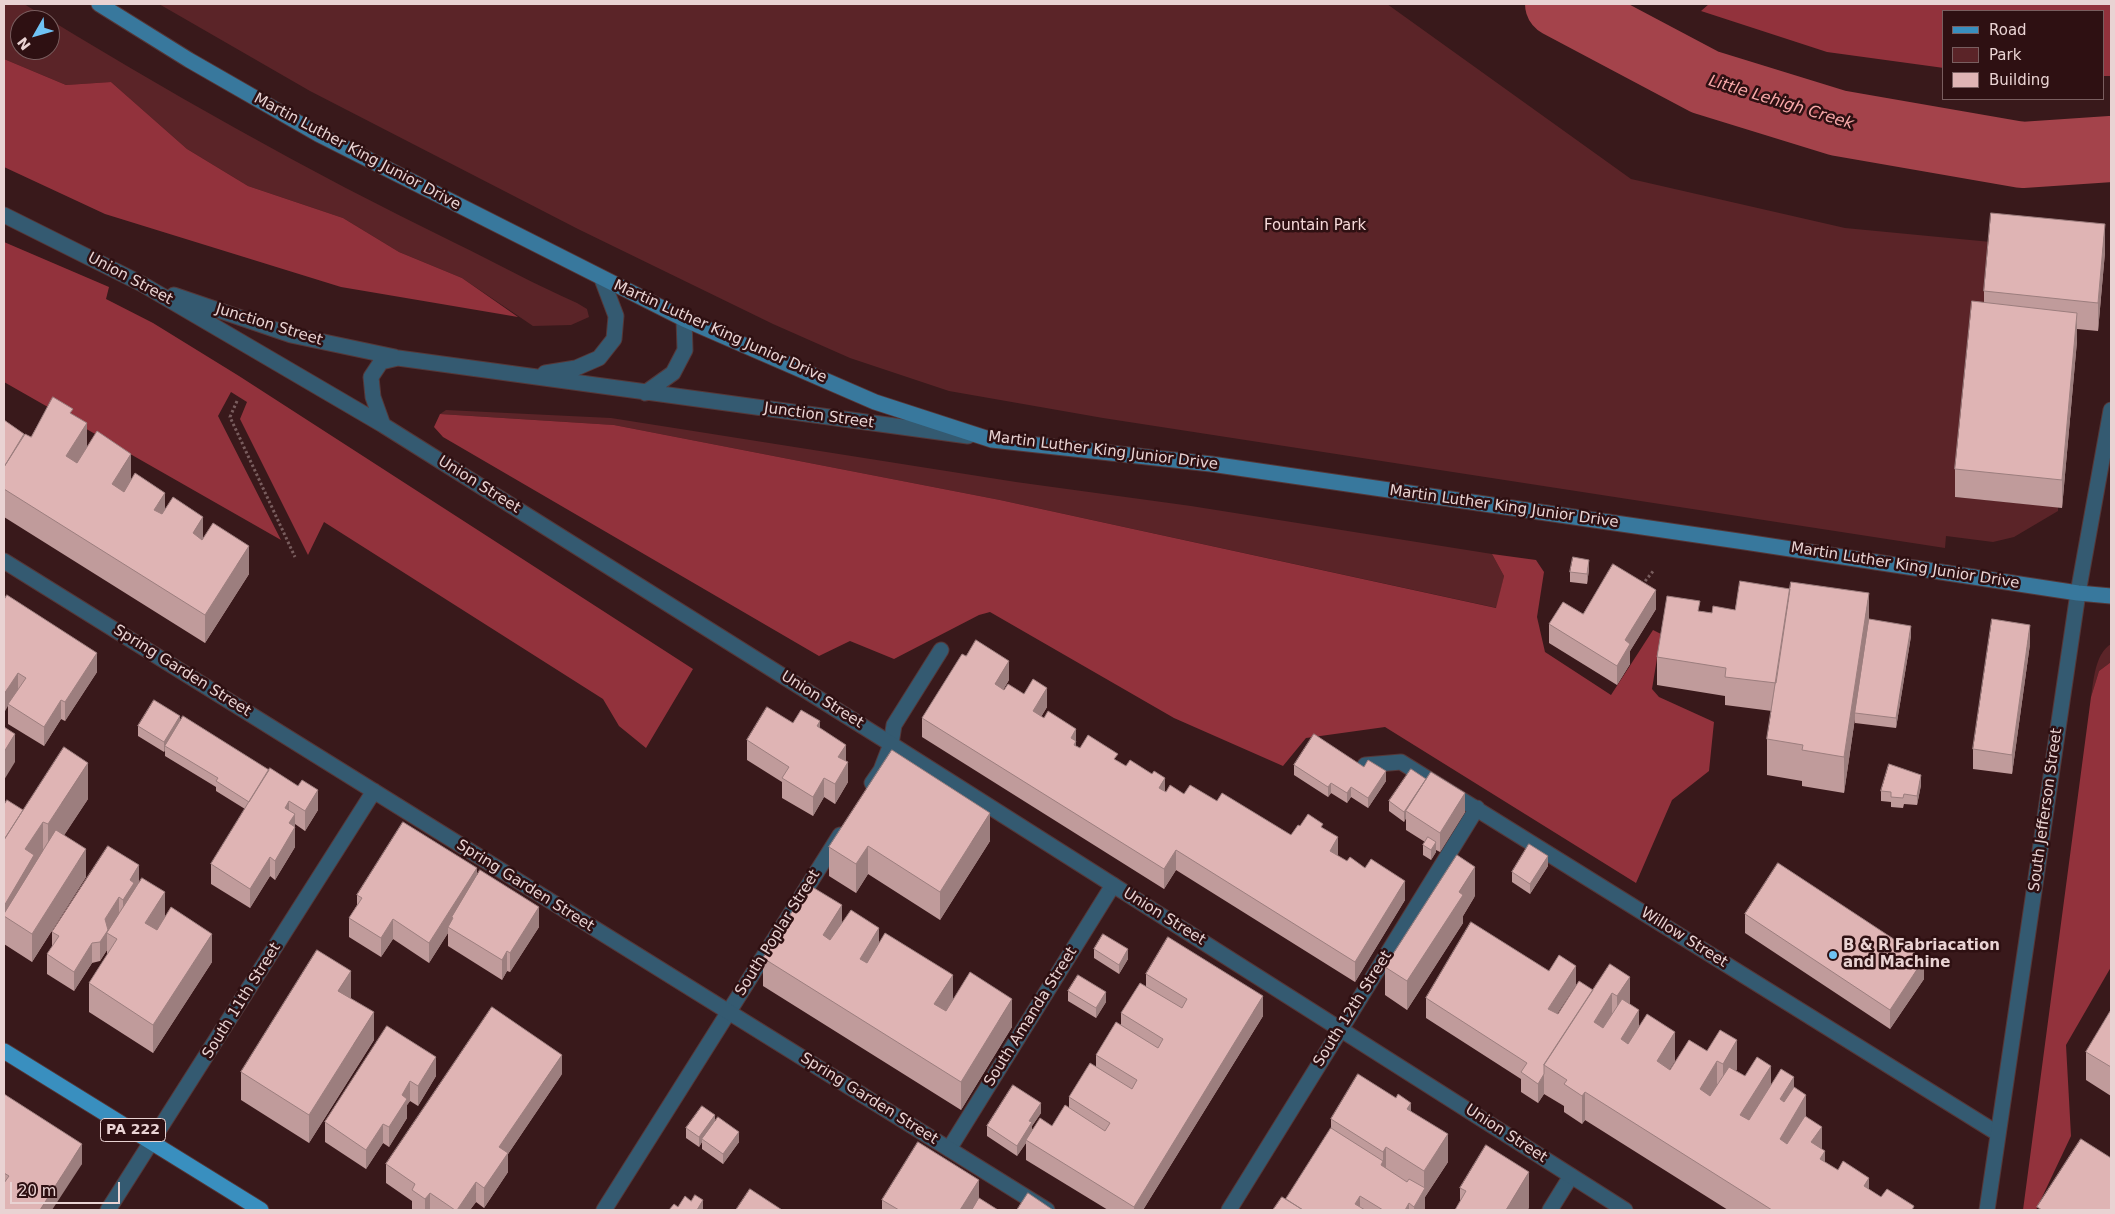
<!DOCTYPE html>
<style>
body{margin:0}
#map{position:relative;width:2115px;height:1214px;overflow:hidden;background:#39191b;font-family:"DejaVu Sans",sans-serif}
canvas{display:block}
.frame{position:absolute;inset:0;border:5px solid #e9d3d3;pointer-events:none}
.legend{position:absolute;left:1942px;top:10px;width:162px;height:90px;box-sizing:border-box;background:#2e1012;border:1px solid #795e5f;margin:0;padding:6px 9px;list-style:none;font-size:15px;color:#e9d3d3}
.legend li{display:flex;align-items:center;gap:10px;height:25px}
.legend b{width:25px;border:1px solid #795e5f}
.north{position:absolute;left:10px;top:10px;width:50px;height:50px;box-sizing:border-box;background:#2e1012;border:1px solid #795e5f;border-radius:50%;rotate:232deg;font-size:14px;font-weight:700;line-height:20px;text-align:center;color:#e9d3d3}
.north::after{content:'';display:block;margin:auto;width:18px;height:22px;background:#6fc2f4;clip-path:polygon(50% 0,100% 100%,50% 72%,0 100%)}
.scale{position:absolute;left:10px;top:1182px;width:110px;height:22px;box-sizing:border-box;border:2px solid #e9d3d3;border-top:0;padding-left:6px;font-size:15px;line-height:18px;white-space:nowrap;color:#e9d3d3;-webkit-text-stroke:4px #2e1012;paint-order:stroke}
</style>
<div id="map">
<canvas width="2115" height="1214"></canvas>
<div class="frame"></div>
<ul class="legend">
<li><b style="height:6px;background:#398fbf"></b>Road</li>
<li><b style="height:14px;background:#5b2428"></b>Park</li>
<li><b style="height:14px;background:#dfb4b4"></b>Building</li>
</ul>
<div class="north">N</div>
<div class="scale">20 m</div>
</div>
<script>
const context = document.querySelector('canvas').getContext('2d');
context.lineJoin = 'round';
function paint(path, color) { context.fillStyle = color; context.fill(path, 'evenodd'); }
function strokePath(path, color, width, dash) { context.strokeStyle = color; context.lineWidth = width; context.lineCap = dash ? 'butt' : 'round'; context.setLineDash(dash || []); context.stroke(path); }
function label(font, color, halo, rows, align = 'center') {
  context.font = font + ' "DejaVu Sans",sans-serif'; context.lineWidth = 5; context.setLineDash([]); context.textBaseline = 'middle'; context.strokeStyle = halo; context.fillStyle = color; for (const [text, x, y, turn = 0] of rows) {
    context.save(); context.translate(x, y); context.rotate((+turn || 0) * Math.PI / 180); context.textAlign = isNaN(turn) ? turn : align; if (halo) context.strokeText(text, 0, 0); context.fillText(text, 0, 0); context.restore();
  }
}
paint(new Path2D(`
 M4,4H24C164,90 307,171 455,243C496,263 536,285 577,303L587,309L589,317L571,325L533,326L462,278L399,252L343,218L248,186L187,149L111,82L66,85L4,59ZM20,20H50V50H20Z
 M159,4H1387L1631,179L1845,228L1991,242L1984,320L1955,497L2058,507V511L2014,537L1993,542L1946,536L1945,548L1103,418L949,391L850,358L773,324L578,229L310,91Z
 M446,410L611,418L1016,482L1191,506L1492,554L1504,576L1497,608L1000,500L614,425L440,414Z
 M2111,644V662L2099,671L2091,697C2094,679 2095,654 2111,644Z`), '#5b2428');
paint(new Path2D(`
 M1709,4H2111V76H2104V11H1944V68L1827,52L1701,11Z
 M4,59L66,85L111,82L187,149L248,186L343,218L399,252L462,278L518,317L341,287L105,214L4,167Z
 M4,242L109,287L106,299L153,323L239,376L693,669L646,748L619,726L603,699L324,522L308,555L240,419L247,402L231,392L218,416L281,540L4,382Z
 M440,414L614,425L1000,500L1496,608L1504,576L1492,554L1536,560L1544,572L1537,617L1545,652L1611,695L1653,630L1661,634L1652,689L1659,697L1714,722L1709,771L1672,800L1636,883L1385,727L1306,738L1283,766L1174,718L990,612L979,615L894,659L850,641L819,656L443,437L434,427Z
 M2111,662V967L2066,1045L2071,1136L2036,1210H2023L2091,697L2099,671Z`), '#92323c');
strokePath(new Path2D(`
 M1558,4L1705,82L1838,123L2022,155L2111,149`), '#a4434b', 66);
const lane = new Path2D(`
 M2078,593L2111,410
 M1365,765L1401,762L1997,1133
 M872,783L881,770L891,744L894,725L941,650
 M1341,1029L1477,808
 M949,1149L1113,885
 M604,1210L840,835
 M1550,1210L1571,1176`);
const street = new Path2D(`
 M4,215L142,284L383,425L891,744L1625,1210
 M174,295L291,335L395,357
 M545,373L576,368L599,358L614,339L616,316L602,279
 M645,393L673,373L685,350L684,319
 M383,425L373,397L371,377L381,362L398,358L968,436
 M4,561L1047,1210
 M108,1210L374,791
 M1229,1210L1341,1029
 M1987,1210L2078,593`);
const secondary = new Path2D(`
 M99,4L189,60L318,134L684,319L875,402L992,440L1211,464L1745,542L2078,593L2111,596`);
const primary = new Path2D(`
 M4,1051L261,1210`);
strokePath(lane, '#553738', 17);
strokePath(street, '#553738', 17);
strokePath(secondary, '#553738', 17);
strokePath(primary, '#553738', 17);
strokePath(new Path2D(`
 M237,401L230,417L295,557
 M1642,585L1654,570`), '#795d5e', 3, [2.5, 2.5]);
strokePath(lane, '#345a71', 15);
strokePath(street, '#345a71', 15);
strokePath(secondary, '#38789d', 15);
strokePath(primary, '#398fbf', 15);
paint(new Path2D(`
 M2105,252L2098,331L2077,329V341L2062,508L1955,497V469L1984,303V291Z
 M73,415L87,448L131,479L165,509L249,574L205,643L4,517V420L24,434L31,437Z
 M1589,569L1587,584L1570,582V572Z
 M4,600L97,672L65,721L61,719L44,746L8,724V706Z
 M1656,609L1630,651V664L1617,685L1549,643V624L1583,614Z
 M1735,610L1869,619L1911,636L1896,728L1855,723V718L1844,793L1802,786V781L1767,775V739L1772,711L1725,705V696L1657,685V657L1700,611L1712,613Z
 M2030,644L2012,774L1973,769V749Z
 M1009,680L1003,690L1024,694L1047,707L1041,717L1044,718L1076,729V746L1080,748L1118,761L1165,791L1184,794L1217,801L1291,835L1300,826L1323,828L1338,856L1405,900L1355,982L1176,870L1164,889L922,737V718Z
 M180,722L318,810L305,831L295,824V847L275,880L270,876L250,908L211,884V864L245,809L216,791V787L165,756V750L164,752L138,736V726Z
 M793,723L820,729L846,762L848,782L835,804L824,797L813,816L782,798V782L747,760V740Z
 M1294,765L1386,781L1368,808L1351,797L1347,803L1331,793L1328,797L1294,775Z
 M1921,785L1917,805L1904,804L1903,808L1891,807V802L1881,801V791Z
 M88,799L64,835L86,877L32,962L4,944V805L23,810Z
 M1389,801L1465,812L1440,852L1436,850V852L1431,860L1423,855V845L1425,842L1406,830V818L1404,822L1389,811Z
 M990,841L940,920L868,874L856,893L829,876V847Z
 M1548,866L1530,894L1512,882V872Z
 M477,876L539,927L510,972L507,971L502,980L448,946V933L429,963L393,939L381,957L349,937V918L357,905V895Z
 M139,884L165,917L212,962L153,1053L89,1012V983L107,955V950L100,961L92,963L74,991L47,974V954L52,947V932Z
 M1475,896L1463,916V923L1407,1010L1385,995V967Z
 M1745,914L1924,979L1890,1029L1745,933Z
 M842,923L879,943L953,1000L1012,1027L961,1110L763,986V958Z
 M1094,949L1128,959L1119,974L1094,958Z
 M1610,964L1630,1004L1639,1026L1675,1061L1669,1070H1670L1689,1040L1737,1069L1736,1071L1745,1076L1771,1085L1794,1087L1806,1116L1822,1149L1825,1162L1881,1197L1914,1210H1728L1585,1120L1582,1124L1564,1112V1106L1544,1094L1538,1103L1521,1092V1079L1426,1018V998L1549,971L1576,985L1557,1014H1558L1593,990Z
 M1146,974L1263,1016L1143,1210H1108L1026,1160V1143L1017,1156L987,1136V1126L1041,1113L1032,1126V1129L1052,1126L1069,1108V1097L1096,1067V1055L1121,1025V1013L1146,986Z
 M1068,991L1106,1002L1096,1018L1068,1001Z
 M2111,1010V1096L2086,1080V1052Z
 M387,1026L436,1076L418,1106L410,1101L407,1105V1118L389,1147L383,1143L366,1169L325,1142V1122Z
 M374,1040L309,1143L241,1100V1072Z
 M562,1074L508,1154V1172L484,1208L476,1202L470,1210H413L412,1209V1201L386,1183V1164Z
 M4,1094L82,1164L4,1210Z
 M1411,1111L1448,1162L1425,1197V1208L1424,1210H1273L1286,1199L1331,1128V1119Z
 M715,1122L739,1142L723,1164L702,1149V1142L699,1147L686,1138V1128Z
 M1460,1188L1529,1208L1460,1201Z
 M979,1198L998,1210H882V1200Z`), '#c09b9b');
paint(new Path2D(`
 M2105,224V252L2098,331V303Z
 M2077,313V341L2062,508V480Z
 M87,423V452L66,484V456Z
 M131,454V482L112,512V484Z
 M165,493V521L154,510Z
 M203,517V545L193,533Z
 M249,546V574L205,643V615Z
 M1589,560V569L1587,584V574Z
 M1656,590V609L1630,651V664L1617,685V666L1625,640Z
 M1869,593V629L1855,713V718L1844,793V757Z
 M2030,625V644L2012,774V755Z
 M1911,626V636L1896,728V718Z
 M97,653V672L65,721V702Z
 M1009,661V680L995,703V684Z
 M18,673V692L8,704V706L4,713V694Z
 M1047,688V707L1033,730V711Z
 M61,700V719L44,746V727Z
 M180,716V726L165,746V750L164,752V742Z
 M820,721V740L817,726Z
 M1076,729V760L1071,738Z
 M15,734V762L4,780V752Z
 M846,745V764L838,757Z
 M848,762V782L835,804V784Z
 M88,763V799L48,860V824Z
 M1386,771V781L1368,808V798Z
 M1921,775V785L1917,805V796Z
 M824,778V797L813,816V797Z
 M1165,778V797L1159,788Z
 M1426,779V789L1406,811V818L1404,822V812Z
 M1331,783V793L1328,797V787Z
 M1351,787V797L1347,803V793Z
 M318,790V810L305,831V811Z
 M1465,793V812L1440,852V833Z
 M289,801V821L285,808Z
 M990,813V841L940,920V892Z
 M295,814V847L275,880V861L289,823Z
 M43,822V858L4,916V906L25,849Z
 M1338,837V857L1330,851Z
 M1436,842V852L1431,860V850Z
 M868,846V874L856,893V864Z
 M86,849V877L32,962V934Z
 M1176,850V870L1164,889V869Z
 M1548,856V866L1530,894V884Z
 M270,857V876L250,908V889Z
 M139,865V885L123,920V900L130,880Z
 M1475,867V896L1463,916V923L1407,1010V981L1459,892Z
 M477,868V888L453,918L452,917V928L448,927V933L429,963V943Z
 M1405,881V900L1355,982V962Z
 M165,892V920L145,951V923Z
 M119,897V917L107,933V950L100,961V942L105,919Z
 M842,905V933L823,964V935Z
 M539,907V927L510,972V953Z
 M393,919V939L381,957V938Z
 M879,928V957L860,987V959Z
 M212,934V962L153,1053V1025Z
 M92,943V963L74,991V972Z
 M1128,949V959L1119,974V965Z
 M507,951V971L502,980V960Z
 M1924,959V979L1890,1029V1010Z
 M1576,966V985L1548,1028V1009Z
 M351,971V999L338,991Z
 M953,975V1004L934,1033V1004Z
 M1630,977V1005L1617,1025V996Z
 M1106,992V1002L1096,1018V1008Z
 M1612,993V1021L1594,1050V1022Z
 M1263,996V1016L1143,1210H1134V1207Z
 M1012,999V1027L961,1110V1082Z
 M1639,1010V1039L1621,1067V1039Z
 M374,1012V1040L309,1143V1115Z
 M1675,1032V1061L1657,1090V1061Z
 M1737,1040V1069L1723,1092V1064Z
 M562,1055V1074L508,1154V1172L484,1208V1188L499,1147Z
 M436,1057V1076L418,1106V1086Z
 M1717,1061V1089L1700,1117V1089Z
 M1771,1066V1094L1740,1143V1115Z
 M1544,1074V1094L1538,1103V1084Z
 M1794,1077V1105L1780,1128V1099Z
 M410,1081V1101L407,1105V1118L389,1147V1127L402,1095Z
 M1585,1092V1120L1582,1124V1096Z
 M1806,1095V1123L1780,1168V1139Z
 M1041,1103V1113L1032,1126V1132L1026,1140V1143L1017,1156V1146L1029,1121Z
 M1411,1103V1131L1407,1109Z
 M715,1115V1125L702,1139V1142L699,1147V1137Z
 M383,1124V1143L366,1169V1150Z
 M1822,1127V1155L1811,1142Z
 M739,1132V1142L723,1164V1154Z
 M1448,1134V1162L1425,1197V1208L1424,1210H1414V1207L1424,1190V1171Z
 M82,1144V1164L52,1210H40Z
 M1386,1147V1176L1381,1165L1383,1161V1152Z
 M1825,1151V1179L1820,1159Z
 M1529,1172V1208L1528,1210H1506Z
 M1869,1178V1206L1864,1186Z
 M979,1180V1208L978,1210H960Z
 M476,1182V1202L470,1210H457Z
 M430,1193V1210H425V1199Z
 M1360,1196V1210L1355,1204Z
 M703,1200V1210H697Z
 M1409,1203V1210H1405Z`), '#9c7e7e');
const building = new Path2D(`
 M1991,213L2105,224L2098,303L1984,291Z
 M1972,301L2077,313L2062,480L1955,469Z
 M53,397L73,409L70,413L87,423L66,456L77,463L97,431L131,454L112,484L124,492L135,473L165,493L154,510L162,514L173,497L203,517L193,533L202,540L213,523L249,546L205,615L4,489V467L25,434L31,437Z
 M4,420L24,434L4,467Z
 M1573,557L1589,560L1587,574L1570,572Z
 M1613,564L1656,590L1625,640L1630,644L1617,666L1549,624L1563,602L1583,614Z
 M1740,581L1790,589L1776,683L1725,677L1726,668L1657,657L1667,596L1700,601L1698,611L1712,613L1713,606L1735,610Z
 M1791,582L1869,593L1844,757L1802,750L1803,745L1767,739Z
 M7,595L97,653L65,702L61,700L44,727L8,704L26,678L18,673L4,694V600Z
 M1869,619L1911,626L1896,718L1855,713Z
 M1992,619L2030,625L2012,755L1973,749Z
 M976,640L1009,661L995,684L1004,690L1008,684L1024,694L1033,679L1047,688L1033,711L1044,718L1048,711L1076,729L1071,738L1076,741L1074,745L1080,748L1088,735L1118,754L1114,759L1126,766L1130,760L1152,774L1154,771L1165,778L1159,788L1166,792L1170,785L1184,794L1190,785L1217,801L1222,793L1291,835L1298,825L1300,826L1308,814L1323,824L1321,827L1338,837L1330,851L1347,861L1350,857L1365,868L1371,859L1405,881L1355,962L1176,850L1164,869L922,718L962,654L966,656Z
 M154,700L180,716L164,742L138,726Z
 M767,707L793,723L801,710L820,721L817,726L846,745L838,757L848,762L835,784L824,778L813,797L782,778L789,767L747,740Z
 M183,716L269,770L249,802L216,781L218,778L165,746Z
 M4,727L15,734L4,752Z
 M1314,734L1364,767L1368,760L1386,771L1368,798L1351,787L1347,793L1331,783L1328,787L1294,765Z
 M64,747L88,763L48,824L43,822L25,849L34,855L4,906V840Z
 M892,750L990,813L940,892L868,846L856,864L829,847Z
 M1889,764L1921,775L1917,796L1904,794L1903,798L1891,797V792L1881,791Z
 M270,768L298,786L302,780L318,790L305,811L289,801L285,808L295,814L289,823L295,827L275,861L270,857L250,889L211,864Z
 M1411,769L1426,779L1404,812L1389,801Z
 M1431,772L1465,793L1440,833L1406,811Z
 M7,800L23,810L4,840V805Z
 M403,822L477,868L429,943L393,919L381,938L349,918L362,898L357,895Z
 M56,830L86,849L32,934L4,916V914Z
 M1428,837L1436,842L1431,850L1423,845Z
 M1529,844L1548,856L1530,884L1512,872Z
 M108,846L139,865L130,880L134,883L123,900L119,897L105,919L108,930L100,942L92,943L74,972L47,954L59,936L52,932Z
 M1457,855L1475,867L1459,892L1463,895L1407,981L1385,967Z
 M1778,863L1924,959L1890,1010L1745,914Z
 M480,870L539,907L510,953L507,951L502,960L448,927L453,918L452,917Z
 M142,878L165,892L145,923L157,930L171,907L212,934L153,1025L89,983L117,939L107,933Z
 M809,885L842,905L823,935L830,940L851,910L879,928L860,959L867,963L885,933L953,975L934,1004L946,1011L970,972L1012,999L961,1082L763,958Z
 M1471,922L1549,971L1559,955L1576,966L1548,1009L1558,1014L1579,981L1593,990L1544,1065V1074L1538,1084L1521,1072L1527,1063L1426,998Z
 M1103,934L1128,949L1119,965L1094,949Z
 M1168,937L1263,996L1134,1207L1026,1140L1040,1118L1052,1126L1065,1105L1105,1131L1110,1123L1069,1097L1090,1063L1132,1089L1137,1080L1096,1055L1116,1022L1158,1048L1163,1039L1121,1013L1140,983L1182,1008L1187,999L1146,974Z
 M317,950L351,971L338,991L374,1012L309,1115L241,1072Z
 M1610,964L1630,977L1617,996L1612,993L1594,1022L1603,1028L1622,999L1639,1010L1621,1039L1628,1044L1647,1014L1675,1032L1657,1061L1670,1070L1689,1040L1707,1051L1720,1030L1737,1040L1723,1064L1717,1061L1700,1089L1710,1096L1729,1067L1745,1076L1757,1057L1771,1066L1740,1115L1749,1120L1781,1069L1794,1077L1780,1099L1784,1102L1794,1087L1806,1095L1780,1139L1787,1144L1805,1116L1822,1127L1811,1142L1825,1151L1820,1159L1838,1170L1843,1161L1869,1178L1864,1186L1881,1197L1887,1189L1914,1206L1912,1210H1772L1585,1092L1582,1096L1564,1084L1567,1080L1544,1065Z
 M1078,975L1106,992L1096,1008L1068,991Z
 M492,1007L562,1055L499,1147L508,1153L484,1188L476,1182L457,1210H455L430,1193L425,1199L412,1190L415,1184L386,1164Z
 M2111,1010V1067L2086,1052Z
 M387,1026L436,1057L418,1086L410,1081L402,1095L407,1099L389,1127L383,1124L366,1150L325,1122Z
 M1358,1074L1396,1098L1398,1094L1411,1103L1407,1109L1448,1134L1424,1171L1386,1147L1383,1152L1331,1119Z
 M1013,1085L1041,1103L1029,1121L1032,1122L1017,1146L987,1126Z
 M4,1094L82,1144L40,1210H4V1183L9,1176L4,1173Z
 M702,1106L715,1115L699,1137L686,1128Z
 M718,1117L739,1132L723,1154L702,1139Z
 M1331,1128L1383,1161L1381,1165L1407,1182L1409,1179L1425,1188L1414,1207L1409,1203L1405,1210H1383L1360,1196L1355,1204L1365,1210H1303L1286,1199Z
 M2081,1139L2111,1158V1210H2042L2037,1207Z
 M918,1142L979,1180L960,1210H899L882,1200Z
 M1486,1145L1529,1172L1506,1210H1455L1466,1191L1460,1188Z
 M750,1189L782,1210H736Z
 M1028,1193L1053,1210H1017Z
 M695,1195L703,1200L697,1210H669L674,1204L678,1207L685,1196L691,1201Z
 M1282,1197L1303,1210H1273Z
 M979,1198L998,1210H972Z`);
paint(building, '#dfb4b4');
strokePath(building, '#9c7e7e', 1);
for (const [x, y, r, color] of [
 [1833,955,5,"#6fc2f4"]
]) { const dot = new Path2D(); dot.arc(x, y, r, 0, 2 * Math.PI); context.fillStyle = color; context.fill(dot); strokePath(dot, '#2e1012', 2); }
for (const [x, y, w] of [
 [133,1130,65]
]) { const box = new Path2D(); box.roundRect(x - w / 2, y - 11.5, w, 23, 4); context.fillStyle = '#2e1012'; context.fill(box); strokePath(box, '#e9d3d3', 1); }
label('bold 14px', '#e9d3d3', null, [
 ["PA 222",133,1130]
]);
label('15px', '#e9d3d3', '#2e1012', [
 ["Martin Luther King Junior Drive",357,152,28],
 ["Union Street",130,279,28],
 ["Junction Street",269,325,17],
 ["Martin Luther King Junior Drive",720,332,24],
 ["Junction Street",819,416,8],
 ["Martin Luther King Junior Drive",1103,451,7],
 ["Union Street",479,485,32],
 ["Martin Luther King Junior Drive",1504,507,8],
 ["Martin Luther King Junior Drive",1905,566,9],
 ["Spring Garden Street",182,671,32],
 ["Union Street",822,700,32],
 ["South Jefferson Street",2046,810,-82],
 ["Spring Garden Street",525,886,32],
 ["Union Street",1164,917,32],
 ["South Poplar Street",778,933,-58],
 ["Willow Street",1684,938,32],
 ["South 11th Street",242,1001,-58],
 ["South 12th Street",1353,1009,-58],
 ["South Amanda Street",1031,1017,-58],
 ["Spring Garden Street",869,1099,32],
 ["Union Street",1506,1134,33]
]);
label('15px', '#f6d9d9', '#2e1012', [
 ["Fountain Park",1315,226]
]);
label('bold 15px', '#e9d3d3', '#2e1012', [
 ["B & R Fabriacation",1843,946],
 ["and Machine",1843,963]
], 'left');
label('italic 16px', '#f8a8a9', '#2e1012', [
 ["Little Lehigh Creek",1781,103,17]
]);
</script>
